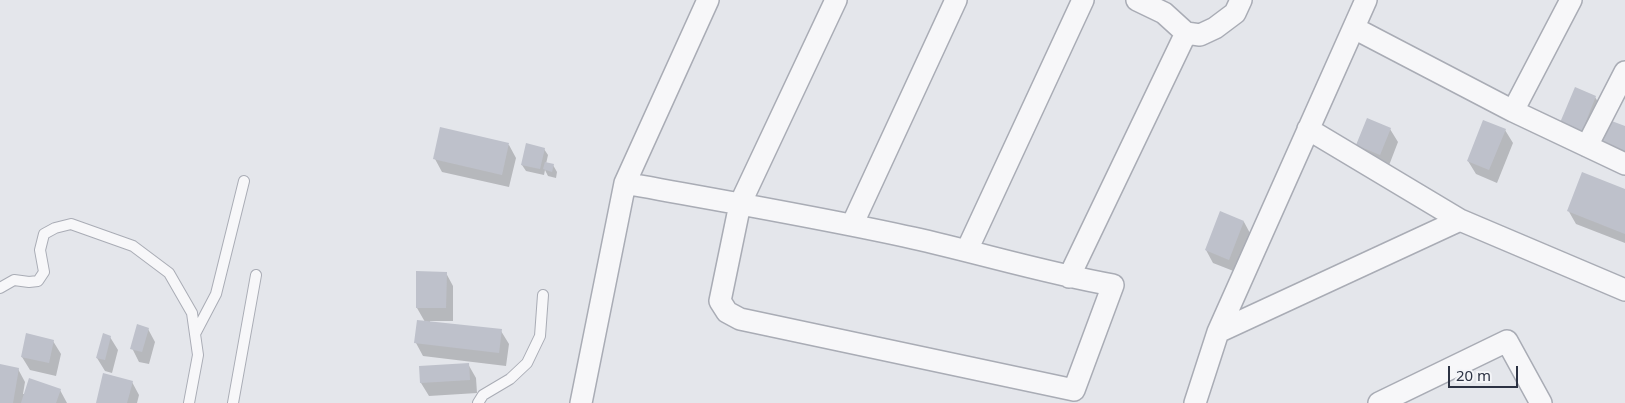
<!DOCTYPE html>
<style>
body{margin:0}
#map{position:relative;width:1625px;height:403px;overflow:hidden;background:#e4e6eb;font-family:"Noto Sans",sans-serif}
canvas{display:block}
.scale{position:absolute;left:1448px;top:366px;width:70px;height:22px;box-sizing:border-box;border:2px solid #2c3243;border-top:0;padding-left:6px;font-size:15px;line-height:18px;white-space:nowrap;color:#2c3243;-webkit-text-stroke:4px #f4f5f8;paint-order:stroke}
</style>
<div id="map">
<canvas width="1625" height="403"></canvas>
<div class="scale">20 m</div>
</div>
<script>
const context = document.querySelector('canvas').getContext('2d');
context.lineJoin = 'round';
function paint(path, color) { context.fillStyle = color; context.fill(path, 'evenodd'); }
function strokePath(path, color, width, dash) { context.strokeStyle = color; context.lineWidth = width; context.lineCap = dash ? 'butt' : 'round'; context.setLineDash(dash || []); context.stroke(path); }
paint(new Path2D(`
 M1595,97L1603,110L1588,146L1568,138Z
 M1390,129L1398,142L1388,168L1365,158L1357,145Z
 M1505,130L1513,143L1497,183L1476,174L1468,161Z
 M509,145L516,158L509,187L442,172L435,159Z
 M544,149L548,155L546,164L553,165L557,172L556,178L548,176L545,170L544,175L526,171L522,165Z
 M1625,190V243L1576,224L1568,210Z
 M1221,213L1244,222L1251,235L1236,272L1213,263L1206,250Z
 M446,273L453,286V321H430V323L501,331L509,344L506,366L423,356L416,343L425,322L417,308Z
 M148,329L155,342L149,364L139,362L132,348Z
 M110,337L118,350L112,373L105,371L97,358Z
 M53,341L61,354L56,376L30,370L22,357Z
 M468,364L476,378L477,393L429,396L421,383L420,368Z
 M0,365L18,369L25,382L23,394L60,390L67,403H0Z
 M132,382L139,395L137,403H97Z`), '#0003');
paint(new Path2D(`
 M1575,87L1596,96L1581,134L1559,125Z
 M1367,118L1391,128L1380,155L1356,145Z
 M1483,120L1506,129L1489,170L1467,161Z
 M1609,120L1625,126V158L1598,147Z
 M440,127L509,143L502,175L433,159Z
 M526,143L545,148L540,169L521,165Z
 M545,162L554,164L552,172L543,169Z
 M1582,172L1625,189V234L1567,211Z
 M1220,211L1244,221L1229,260L1205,250Z
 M416,271L447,272L446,308H416Z
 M417,320L502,329L499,353L414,343Z
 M137,324L149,328L142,352L130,349Z
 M26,333L54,340L49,363L21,357Z
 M103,333L111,336L105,360L96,358Z
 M469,363L470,380L420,383L419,366Z
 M0,364L19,368L13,403H0Z
 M103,373L133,381L127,403H96Z
 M29,378L61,389L56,403H21Z`), '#bec1cb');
const service = new Path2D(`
 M0,288L14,280L29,282L38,281L44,272L40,250L44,234L55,228L71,224L133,246L169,273L192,313L198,355L189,403
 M195,334L216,294L244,181
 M233,403L256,275
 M478,403L483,395L510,379L527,363L540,336L543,295`);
const minor = new Path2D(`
 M1137,0L1164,13L1186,33
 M1354,28L1513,111L1625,164
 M1513,111L1571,0
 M1308,129L1460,220L1625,290
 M1587,146L1625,72
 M625,183C721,201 818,217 913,238C980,253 1045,273 1113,285L1074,390L740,319L727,312L720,301L740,204L836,0
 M852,225L956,0
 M967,250L1083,0
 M1069,277L1186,33L1200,35L1215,28L1235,13L1241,0
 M1218,332L1460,220
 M581,403L625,183L708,0
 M1195,403L1218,332L1366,0
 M1379,403L1507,341L1541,403`);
strokePath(service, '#a9acb5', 12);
strokePath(minor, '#a9acb5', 24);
strokePath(service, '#f7f7f9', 10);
strokePath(minor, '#f7f7f9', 21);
</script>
